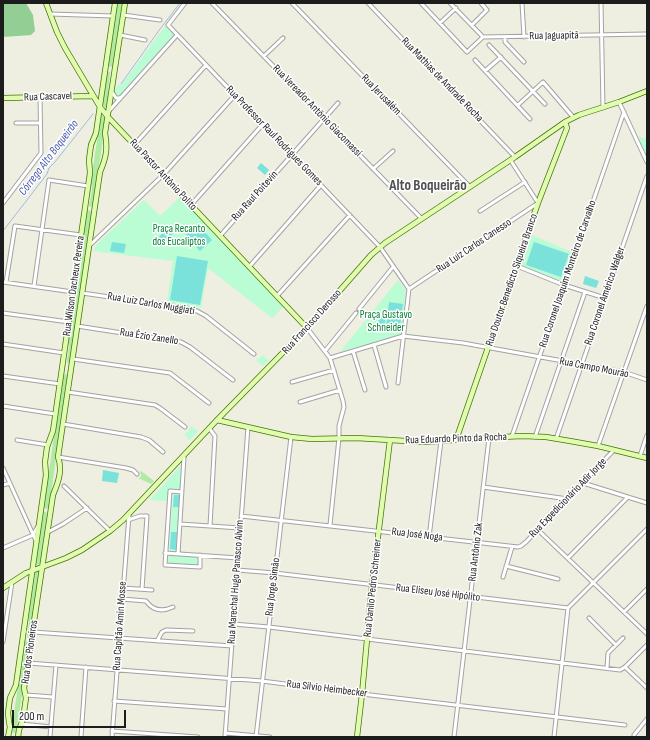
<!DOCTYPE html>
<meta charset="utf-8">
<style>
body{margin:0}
#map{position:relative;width:650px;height:740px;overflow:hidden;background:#eeeee1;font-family:"Sofia Sans Condensed",sans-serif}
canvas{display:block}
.frame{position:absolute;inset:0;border:4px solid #1c1c1c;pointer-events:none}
.scale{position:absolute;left:12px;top:710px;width:114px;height:18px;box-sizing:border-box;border:2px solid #1c1c1c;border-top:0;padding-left:5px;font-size:12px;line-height:14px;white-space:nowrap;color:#1c1c1c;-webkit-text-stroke:3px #fff;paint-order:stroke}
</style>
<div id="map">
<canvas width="650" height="740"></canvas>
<div class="frame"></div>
<div class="scale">200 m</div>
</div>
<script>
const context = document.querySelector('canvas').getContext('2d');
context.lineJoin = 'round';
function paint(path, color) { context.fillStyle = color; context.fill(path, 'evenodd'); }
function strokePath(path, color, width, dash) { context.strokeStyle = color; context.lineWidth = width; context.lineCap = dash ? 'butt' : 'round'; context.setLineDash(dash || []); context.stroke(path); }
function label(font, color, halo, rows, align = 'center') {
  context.font = font + ' "Sofia Sans Condensed",sans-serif'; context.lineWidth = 3; context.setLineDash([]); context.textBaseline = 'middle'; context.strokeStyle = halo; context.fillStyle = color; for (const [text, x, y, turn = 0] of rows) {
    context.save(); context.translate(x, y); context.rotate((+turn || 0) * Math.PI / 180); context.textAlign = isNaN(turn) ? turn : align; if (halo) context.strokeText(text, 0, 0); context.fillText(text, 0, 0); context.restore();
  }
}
paint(new Path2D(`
 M117,3H122L113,68L110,66H107Z
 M107,71L110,72L108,91V100L107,110L102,104L107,72Z
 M101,114L106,119L93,206L91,207L89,206L92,189L91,180Z
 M87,210L92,212L70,363H67V361L69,348L68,334Z
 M66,374L67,375V378L49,509L44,508L62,377L63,375Z
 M141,471L154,481L151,484L138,478L141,477V474L140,472Z
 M44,512H46L47,515L41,563L35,566L43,514Z
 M40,571L30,637L29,638L27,637L29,622V615L35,572Z
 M25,640L27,642H30L16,734L13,732L11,733Z`), '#b0eba3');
paint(new Path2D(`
 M3,3H26L33,15L35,31L31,35L3,37Z`), '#93cf94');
paint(new Path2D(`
 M165,26L175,35L122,94L120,95H117C114,92 116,87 119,84L121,86Z
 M638,136L647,139V157Z
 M180,197L283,307L272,318L208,268L201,308L167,302L173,261L93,251L98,243L144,200L160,216Z
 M532,235L574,253L564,282L521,266Z
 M398,280L406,291L401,334L340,352Z
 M262,355L269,360L263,366L256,360L260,358Z
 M191,426L198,431L190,440L184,434L188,432Z
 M181,465L180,490L168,489L167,501L150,500Z
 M173,494H181L177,551L169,550Z
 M169,555L199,557L198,565L168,563Z`), '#bafcd4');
paint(new Path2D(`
 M261,163L269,170L265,175L257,168Z
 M197,224L212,240L200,251L185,235Z
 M169,226L175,231L165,244L158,238Z
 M112,242L126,244L124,253L110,251Z
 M534,242L569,254L561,277L526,265Z
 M177,256L208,261L200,305L170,300Z
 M585,276L599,281L596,288L583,284Z
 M389,302L403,304L400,327L386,326Z
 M380,312L386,313L385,325H378Z
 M103,470L119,473L117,483L102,481Z
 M174,495H180L179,507H173Z
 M171,532H177L176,550L170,549Z`), '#7ae2da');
strokePath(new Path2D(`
 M121,84L160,29L180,3
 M3,231L47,174L49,168L55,162L93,114`), '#9fbcde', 1);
const street = new Path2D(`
 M185,3L168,25L380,247L409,289L398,383
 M212,3L421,218
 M292,3L470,187
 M368,3L515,157
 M421,3L467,52L483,37L647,34
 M450,3L483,37
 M522,3L524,37
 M601,3L603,108
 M50,14L113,16
 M123,15L160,20
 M440,23L456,8
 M472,25L487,10L481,3
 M120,35L145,40
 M505,37V42L524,62
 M489,45L545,104
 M264,56L283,38
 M475,60L530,119
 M485,71L501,57
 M112,92L116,98H119L121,97
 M619,102L647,162
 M518,105L543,82L573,117
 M108,112L177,35
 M16,123H40
 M134,145L206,65
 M373,169L393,151
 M3,203L41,153L40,97
 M191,205L263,124
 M480,211L525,182
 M220,236L338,103
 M89,246L163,175L235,95
 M517,266L564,285L605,298
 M249,267L321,185
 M3,282L73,292
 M6,282L15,226L81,235
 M34,286L49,180L88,186
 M409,289L538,203L511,161
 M82,293L186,308L197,311L206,316L254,354
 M277,296L350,215
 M359,309L393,267
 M3,313L69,322
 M77,326L181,342L190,347L233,380
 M307,328L330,358L343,401L344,407L339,426V438L330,525
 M3,344L64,353
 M374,345L386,387
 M325,351L356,313
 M353,351L365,390
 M330,358L403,336L463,343L624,372L647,380
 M73,359L170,373L209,403
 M3,376L60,384
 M292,382L334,370
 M68,392L155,405L160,408L185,427
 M300,402L340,390
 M3,406L55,414
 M63,424L141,437L149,440L163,452
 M209,428L215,436L210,526
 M512,436L624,112
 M535,437L585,292
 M556,439L647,176
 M17,440L48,445
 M598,446L647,306
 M640,456L647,435
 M58,457L126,468L133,470L137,474
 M3,468L36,541
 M583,483L647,503
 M3,485L10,483
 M64,486L110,531
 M483,487L568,499
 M182,492L170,491L165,565L200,567V555
 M241,516L518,547L521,546L526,542L614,450
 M128,520L140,516H147L142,589
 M180,524L240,528
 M538,530L647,634
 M48,532L63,524L87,508
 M429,537L441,441
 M3,548L33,535L38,526
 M165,553L238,558
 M178,554L184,457
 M568,558L628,497
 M506,566L558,579
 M237,570L275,573L568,608
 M503,577L512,547
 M123,588L152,590
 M122,599L146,601C153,611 162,612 173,607
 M568,608L647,529
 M624,612L647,589
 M589,618L616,645
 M233,624L269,627L620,670L625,667L647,645
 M33,632L232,646
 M157,641L162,632L166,630L193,631
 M3,642L12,582
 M28,663L262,681L362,694L625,725
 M625,667L647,688
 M607,668L608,653L623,638
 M26,695L53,697
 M114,701L227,709
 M21,724L51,727
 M112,731L198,737
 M225,733L270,737
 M634,735L647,719
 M50,737L56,665
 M81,737L86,667
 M112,737L129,515
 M225,737L248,427
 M256,737L291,437
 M454,737L489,438
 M554,737L568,608`);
const secondary = new Path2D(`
 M46,3L57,32L65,48L100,107L108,117L307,328
 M3,98L93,96
 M217,420L291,437L312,439L356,438L423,442L501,437L523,436L546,437L570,441L598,446L647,458
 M456,440L538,203L567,128L565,122
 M3,588L26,573L66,558L82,550L110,531L123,520L217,420L307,328L371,255L385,243L515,157L565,122L579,115L619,102L647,91
 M8,737L10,727L9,722L8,713L10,698L16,685L46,475L45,462L47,447L53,431L90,173L89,160L91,145L96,133L115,3
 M18,737L19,730L23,719L26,698L24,688L53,495C58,483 63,470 58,457L100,172C106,158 108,149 105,133L125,3
 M357,737L362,694L372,585L390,440`);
strokePath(street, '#a3a3a3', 5);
strokePath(secondary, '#447600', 6);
strokePath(street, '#fff', 3);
strokePath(secondary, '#e1fcb1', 4.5);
label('11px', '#1c1c1c', '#fff', [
 ["Rua Jaguapitã",554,36,-1],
 ["Rua Mathias de Andrade Rocha",442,80,46],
 ["Rua Jerusalém",381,95,46],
 ["Rua Cascavel",48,97,-2],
 ["Rua Vereador Antônio Giacomassi",317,111,46],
 ["Rua Professor Raul Rodrigues Gomes",274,136,46],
 ["Rua Pastor Antônio Polito",163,175,47],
 ["Rua Raul Poitevin",255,196,-48],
 ["Rua Luiz Carlos Canesso",474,246,-34],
 ["Rua Coronel Joaquim Monteiro de Carvalho",568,274,-71],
 ["Rua Doutor Benedicto Siqueira Branco",512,280,-71],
 ["Rua Wilson Dacheux Pereira",74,286,-82],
 ["Rua Coronel Américo Walger",605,296,-71],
 ["Rua Luiz Carlos Muggiati",151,304,10],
 ["Rua Francisco Derosso",312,322,-48],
 ["Rua Ézio Zanello",149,337,9],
 ["Rua Campo Mourão",594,368,11],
 ["Rua Eduardo Pinto da Rocha",456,439,-2],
 ["Rua Expedicionário Adir Jorge",568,498,-46],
 ["Rua José Noga",417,535,7],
 ["Rua Antônio Zak",476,552,-83],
 ["Rua Marechal Hugo Panasco Alvim",236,582,-86],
 ["Rua Jorge Simão",273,587,-83],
 ["Rua Danilo Pedro Schreiner",373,588,-84],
 ["Rua Eliseu José Hipólito",438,593,7],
 ["Rua Capitão Amin Mosse",120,626,-86],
 ["Rua dos Pioneiros",30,652,-82],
 ["Rua Sílvio Heimbecker",327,689,7]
]);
label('11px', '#067e35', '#fff', [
 ["Praça Recanto",179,229],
 ["dos Eucaliptos",179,242],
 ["Praça Gustavo",386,315],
 ["Schneider",386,328]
]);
label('italic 12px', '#4559af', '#fff', [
 ["Córrego Alto Boqueirão",49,158,-53]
]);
label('bold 15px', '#4f4f4f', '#fff', [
 ["Alto Boqueirão",428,186]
]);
</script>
